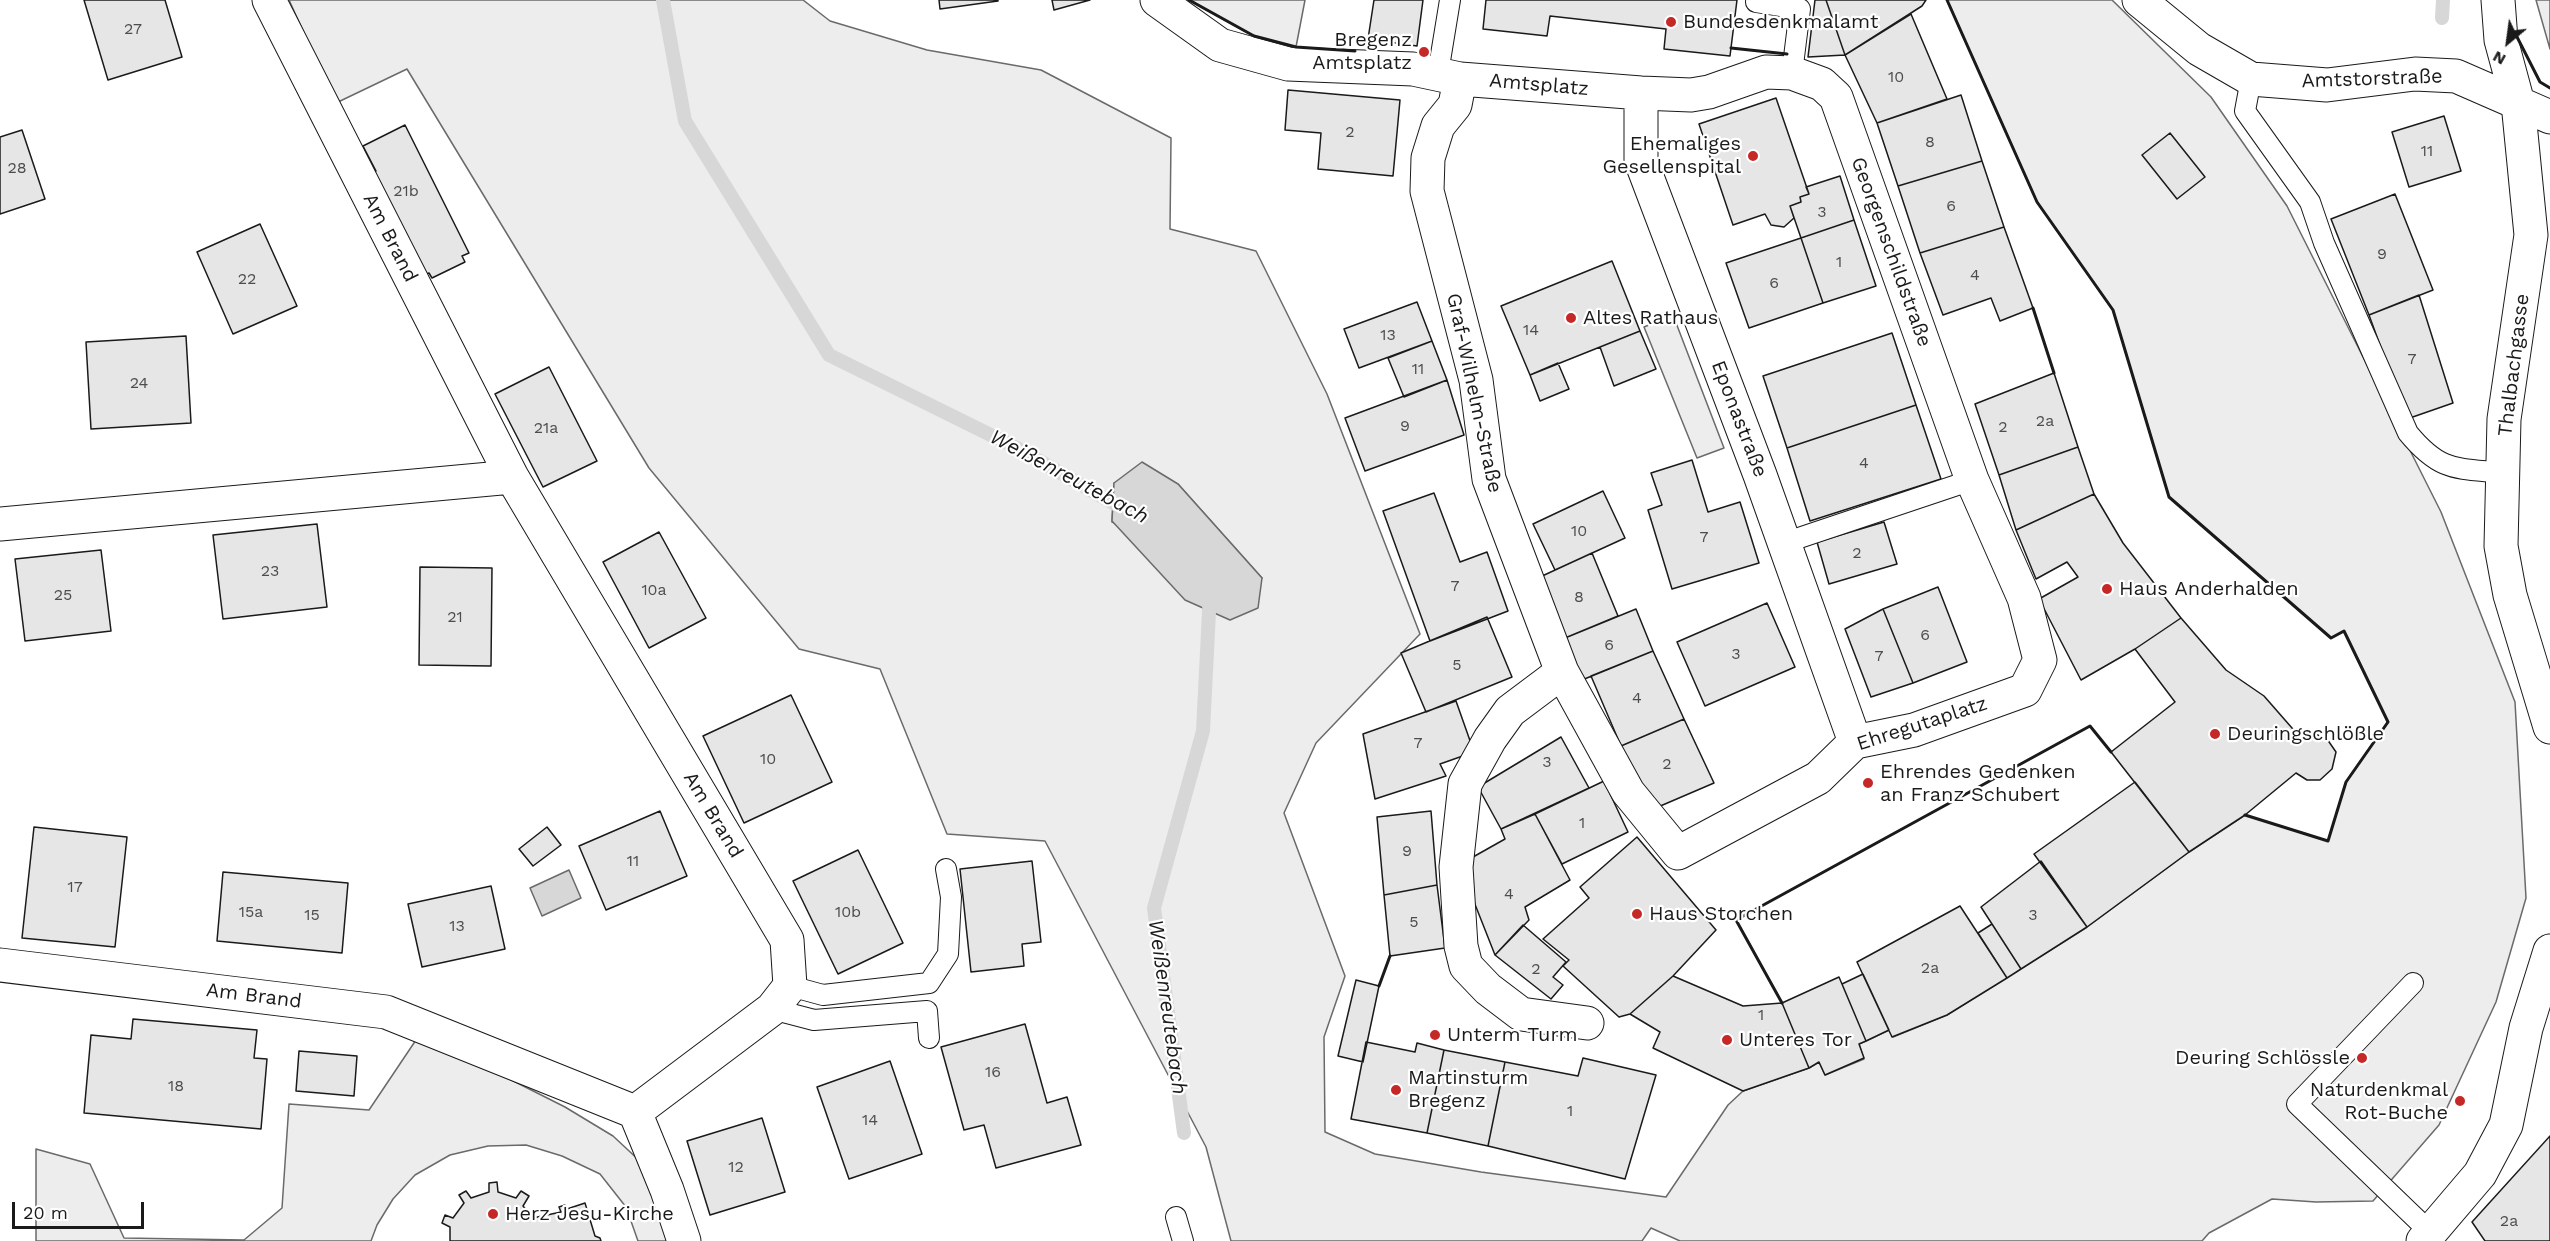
<!DOCTYPE html>
<meta charset="utf-8">
<style>
body{margin:0}
#map{position:relative;width:2550px;height:1241px;overflow:hidden;background:#fff;font-family:"Work Sans",sans-serif}
canvas{display:block}
.north{position:absolute;left:2478px;top:12px;width:60px;height:60px;-webkit-text-stroke:4px #fff;paint-order:stroke;rotate:209deg;font-size:16px;font-weight:700;line-height:24px;text-align:center;color:#1a1a1a}
.north::after{content:'';display:block;margin:auto;width:21px;height:27px;background:#1a1a1a;clip-path:polygon(50% 0,100% 100%,50% 72%,0 100%)}
.scale{position:absolute;left:12px;top:1202px;width:132px;height:27px;box-sizing:border-box;border:3px solid #1a1a1a;border-top:0;padding-left:8px;font-size:18px;line-height:21px;white-space:nowrap;color:#1a1a1a;-webkit-text-stroke:4px #fff;paint-order:stroke}
</style>
<div id="map">
<canvas width="2550" height="1241"></canvas>
<div class="north">N</div>
<div class="scale">20 m</div>
</div>
<script>
const context = document.querySelector('canvas').getContext('2d');
context.lineJoin = 'round';
function paint(path, color) { context.fillStyle = color; context.fill(path, 'evenodd'); }
function strokePath(path, color, width, dash) { context.strokeStyle = color; context.lineWidth = width; context.lineCap = dash ? 'butt' : 'round'; context.setLineDash(dash || []); context.stroke(path); }
function label(font, color, halo, rows, align = 'center') {
  context.font = font + ' "Work Sans",sans-serif'; context.lineWidth = 4.5; context.setLineDash([]); context.textBaseline = 'middle'; context.strokeStyle = halo; context.fillStyle = color; for (const [text, x, y, turn = 0] of rows) {
    context.save(); context.translate(x, y); context.rotate((+turn || 0) * Math.PI / 180); context.textAlign = isNaN(turn) ? turn : align; if (halo) context.strokeText(text, 0, 0); context.fillText(text, 0, 0); context.restore();
  }
}
const built = new Path2D(`
 M289,0H803L830,21L927,50L1041,70L1171,138L1170,229L1256,251L1327,394L1420,634L1316,743L1284,813L1345,976L1324,1037L1325,1132L1375,1154L1481,1172L1666,1197L1728,1105L1743,1091L1809,1068L1819,1062L1825,1075L1864,1059L1859,1044L1866,1041L1889,1030L1893,1037L1947,1015L2087,927L2189,852L2245,815L2328,841L2346,782L2388,722L2344,631L2331,638L2169,497L2113,310L2037,202L1947,0H2112L2211,97L2287,206L2441,512L2515,702L2526,898L2496,1002L2439,1125L2373,1201L2316,1202L2272,1199L2209,1233L2202,1241H1680L1651,1228L1642,1241H1231L1206,1147L1045,841L947,834L880,669L799,649L649,468L407,69L336,103ZM1114,483L1178,484L1262,578L1112,522Z
 M1189,0H1305L1296,47L1254,36Z
 M2536,0H2550V49Z
 M1673,315L1724,448L1697,458L1644,327Z
 M420,1034L565,1107L613,1136L643,1164L674,1241H638L626,1207L600,1174L562,1156L526,1145L488,1146L450,1155L415,1175L393,1199L377,1225L371,1241H36V1149L90,1164L124,1238L244,1240L282,1208L289,1104L369,1110Z`);
paint(built, '#ededed');
strokePath(built, '#6a6a6a', 1.5);
const water = new Path2D(`
 M1142,462L1178,484L1262,578L1258,608L1230,620L1185,600L1112,521L1114,483Z
 M569,870L581,898L542,916L530,888Z`);
paint(water, '#d7d7d7');
strokePath(water, '#6a6a6a', 1.5);
strokePath(new Path2D(`
 M663,0L685,121L829,355L1017,448L1113,503L1129,510
 M2442,18L2443,0
 M1184,1133L1154,908L1203,731L1210,592`), '#d7d7d7', 14);
const building = new Path2D(`
 M84,0H165L182,57L108,80Z
 M939,0H998V1L940,9Z
 M1052,0H1090L1054,10Z
 M1374,0H1423L1417,46L1368,39Z
 M1486,0H1737L1730,56L1664,49L1666,29L1550,16L1547,36L1483,29Z
 M1815,0H1826L1845,55L1808,57Z
 M1826,0H1926L1922,6L1845,55Z
 M1911,14L1947,99L1877,123L1845,55Z
 M1288,90L1400,100L1393,176L1318,169L1321,133L1285,130Z
 M1961,95L1982,161L1898,186L1877,123Z
 M1776,98L1809,194L1800,197L1801,202L1790,206L1794,218L1784,227L1771,225L1765,214L1733,225L1699,124Z
 M2444,116L2461,171L2409,187L2392,132Z
 M405,125L469,253L462,256L465,262L432,278L429,273L426,274L368,175L376,171L363,146Z
 M22,130L45,199L0,214V137Z
 M2170,133L2205,177L2177,199L2142,155Z
 M1982,161L2004,227L1920,253L1898,186Z
 M1840,176L1854,220L1801,238L1790,206L1801,202L1800,197L1809,194L1806,187Z
 M2395,194L2433,290L2369,315L2331,219Z
 M1854,220L1876,286L1823,303L1801,238Z
 M260,224L297,306L233,334L197,252Z
 M2004,227L2033,308L2000,321L1991,298L1943,315L1920,253Z
 M1801,238L1823,303L1749,328L1726,263Z
 M1612,261L1640,331L1530,375L1501,306Z
 M2419,295L2453,403L2407,419L2369,315Z
 M1417,302L1432,341L1359,368L1344,329Z
 M1640,331L1656,369L1614,386L1600,347Z
 M1892,333L1916,405L1787,448L1763,376Z
 M186,336L191,423L91,429L86,342Z
 M1432,341L1447,380L1404,397L1388,358Z
 M1558,363L1569,389L1540,401L1530,375Z
 M549,367L597,461L543,487L495,394Z
 M2054,373L2078,447L1999,475L1975,404Z
 M1447,380L1464,435L1365,471L1345,418Z
 M1916,405L1941,479L1810,521L1787,448Z
 M2078,447L2094,494L2016,530L1999,475Z
 M1692,460L1708,512L1740,502L1759,563L1672,589L1648,510L1662,505L1651,473Z
 M1603,491L1625,538L1555,570L1533,524Z
 M1434,493L1460,562L1487,552L1508,611L1430,641L1383,511Z
 M2094,494L2123,543L2181,618L2135,649L2081,680L2039,599L2078,577L2067,562L2036,579L2016,530Z
 M1884,522L1897,564L1829,584L1817,542Z
 M317,524L327,607L223,619L213,535Z
 M659,532L706,618L649,648L603,562Z
 M101,550L111,631L25,641L15,559Z
 M1592,553L1618,616L1565,638L1540,577Z
 M420,567L492,568L491,666L419,665Z
 M1938,587L1967,662L1913,683L1883,609Z
 M1767,603L1795,667L1705,706L1677,642Z
 M1636,609L1653,651L1582,680L1565,638Z
 M1883,609L1913,683L1871,697L1845,629Z
 M1487,617L1512,677L1426,712L1401,653Z
 M2181,618L2226,670L2264,696L2299,736L2313,733L2327,739L2336,752L2332,769L2320,780H2307L2296,773L2245,815L2189,852L2111,752L2175,702L2135,649Z
 M1653,651L1684,719L1621,746L1591,676Z
 M791,695L832,782L744,823L703,736Z
 M1456,701L1474,752L1440,764L1446,776L1375,799L1363,734Z
 M1684,719L1714,783L1651,810L1621,746Z
 M1561,737L1589,788L1501,829L1478,787Z
 M1604,781L1628,832L1562,864L1535,814Z
 M2135,782L2189,852L2087,927L2034,854Z
 M660,811L687,876L606,910L579,846Z
 M1431,811L1437,885L1384,895L1377,817Z
 M1535,814L1570,880L1525,907L1529,920L1495,955L1465,879L1473,857L1505,839L1501,829Z
 M34,827L127,837L115,947L22,938Z
 M547,827L561,845L533,866L519,849Z
 M1637,837L1716,930L1673,976L1630,1014L1619,1017L1563,966L1569,960L1543,939L1589,898L1580,887Z
 M858,850L903,943L838,974L793,881Z
 M1032,861L1041,942L1022,944L1024,966L971,972L960,869Z
 M2041,861L2087,927L2021,969L1981,907Z
 M223,872L348,883L342,953L217,941Z
 M1437,885L1445,948L1390,956L1384,895Z
 M491,886L505,949L422,967L408,904Z
 M1960,906L2007,978L1947,1015L1892,1037L1857,962Z
 M1992,924L2021,969L2007,978L1978,933Z
 M1523,925L1566,962L1553,977L1563,985L1551,999L1495,955Z
 M1863,974L1889,1030L1866,1041L1842,984Z
 M1673,976L1743,1006L1782,1003L1809,1068L1743,1091L1653,1048L1660,1032L1630,1014Z
 M1839,977L1866,1041L1859,1044L1864,1058L1825,1075L1819,1062L1809,1068L1782,1003Z
 M1356,980L1379,986L1363,1062L1338,1056Z
 M133,1019L257,1030L254,1058L267,1059L261,1129L84,1113L91,1035L131,1039Z
 M1025,1024L1047,1103L1067,1097L1081,1145L996,1168L984,1125L964,1130L941,1047Z
 M1366,1042L1415,1052L1417,1043L1444,1050L1427,1133L1351,1119Z
 M1444,1050L1505,1062L1488,1146L1427,1133Z
 M299,1051L357,1056L354,1096L296,1091Z
 M1583,1058L1656,1075L1625,1179L1488,1146L1505,1062L1578,1076Z
 M890,1061L922,1154L849,1179L817,1087Z
 M762,1118L785,1192L710,1215L687,1141Z
 M2550,1136V1241H2485L2472,1222Z
 M497,1182L498,1192L516,1198L521,1191L529,1196L523,1206L533,1218L561,1212L559,1207L565,1205L567,1209L585,1203L595,1236L600,1238L601,1241H450V1227L442,1223L445,1215L453,1218L464,1203L459,1195L466,1191L471,1198L489,1192V1183Z`);
paint(building, '#e6e6e6');
strokePath(building, '#1a1a1a', 1.5);
const service = new Path2D(`
 M1756,2L1800,9L1792,73
 M1438,73L1450,0
 M2251,79L2245,111L2310,202L2324,243L2408,433C2441,473 2457,468 2504,473
 M1784,543L1972,480
 M2413,983L2297,1104L2431,1233
 M790,986L823,995L929,983L948,954L951,897L946,869
 M772,1009L814,1020L927,1011L929,1038
 M1176,1217L1183,1241`);
const minor = new Path2D(`
 M269,0L512,477L787,940L790,986L772,1009L635,1112
 M1157,0L1220,45L1288,64L1413,69L1460,79L1641,93L1691,95L1709,92L1766,72L1792,73L1822,84L1836,97L1972,480L2024,598L2040,660L2025,690L1914,730L1855,742L1818,778L1678,853L1628,792L1562,672L1489,479L1476,380L1427,191L1428,158L1438,126L1455,105L1460,79
 M2139,0L2199,49L2251,79L2327,85L2415,74L2456,76L2550,117
 M2498,0L2501,40L2518,103L2531,235L2504,419L2501,546L2510,595L2550,727
 M1641,93V161L1760,475L1855,742
 M0,524L512,477
 M1562,672L1510,711L1490,739L1465,784L1456,867L1461,946L1466,966L1488,989L1521,1014L1587,1023
 M0,965L386,1012L635,1112L667,1190L684,1241
 M2423,1241L2480,1174L2506,1125L2526,1028L2550,951`);
strokePath(service, '#1a1a1a', 22);
strokePath(minor, '#1a1a1a', 35);
strokePath(service, '#fff', 20);
strokePath(minor, '#fff', 33);
strokePath(new Path2D(`
 M1189,0L1254,36L1296,47L1355,51
 M1947,0L2037,202L2113,310L2169,497L2331,638L2344,631L2388,722L2346,782L2328,841L2245,815
 M2515,33L2540,82L2550,88
 M1731,48L1787,54
 M2033,308L2054,373
 M1379,986L1390,956
 M1782,1003L1736,920L2090,726L2111,752`), '#1a1a1a', 3);
for (const [x, y, r, color] of [
 [1671,22,6,"#c62828"],
 [1424,52,6,"#c62828"],
 [1753,156,6,"#c62828"],
 [1571,318,6,"#c62828"],
 [2107,589,6,"#c62828"],
 [2215,734,6,"#c62828"],
 [1868,783,6,"#c62828"],
 [1637,914,6,"#c62828"],
 [1435,1035,6,"#c62828"],
 [1727,1040,6,"#c62828"],
 [2362,1058,6,"#c62828"],
 [1396,1090,6,"#c62828"],
 [2460,1101,6,"#c62828"],
 [493,1214,6,"#c62828"]
]) { const dot = new Path2D(); dot.arc(x, y, r, 0, 2 * Math.PI); context.fillStyle = color; context.fill(dot); strokePath(dot, '#fff', 2); }
label('16px', '#4d4d4d', null, [
 ["27",133,29],
 ["10",1896,77],
 ["2",1350,132],
 ["8",1930,142],
 ["11",2427,151],
 ["28",17,168],
 ["21b",406,191],
 ["6",1951,206],
 ["3",1822,212],
 ["9",2382,254],
 ["1",1839,262],
 ["4",1975,275],
 ["22",247,279],
 ["6",1774,283],
 ["14",1531,330],
 ["13",1388,335],
 ["7",2412,359],
 ["11",1418,369],
 ["24",139,383],
 ["2a",2045,421],
 ["9",1405,426],
 ["2",2003,427],
 ["21a",546,428],
 ["4",1864,463],
 ["10",1579,531],
 ["7",1704,537],
 ["2",1857,553],
 ["23",270,571],
 ["7",1455,586],
 ["10a",654,590],
 ["25",63,595],
 ["8",1579,597],
 ["21",455,617],
 ["6",1925,635],
 ["6",1609,645],
 ["3",1736,654],
 ["7",1879,656],
 ["5",1457,665],
 ["4",1637,698],
 ["7",1418,743],
 ["10",768,759],
 ["3",1547,762],
 ["2",1667,764],
 ["1",1582,823],
 ["9",1407,851],
 ["11",633,861],
 ["17",75,887],
 ["4",1509,894],
 ["15a",251,912],
 ["10b",848,912],
 ["15",312,915],
 ["3",2033,915],
 ["5",1414,922],
 ["13",457,926],
 ["2a",1930,968],
 ["2",1536,969],
 ["1",1761,1015],
 ["16",993,1072],
 ["18",176,1086],
 ["1",1570,1111],
 ["14",870,1120],
 ["12",736,1167],
 ["2a",2509,1221]
]);
label('20px', '#1a1a1a', '#fff', [
 ["Bundesdenkmalamt",1683,22],
 ["Bregenz",1412,40,"right"],
 ["Amtsplatz",1412,63,"right"],
 ["Ehemaliges",1741,144,"right"],
 ["Gesellenspital",1741,167,"right"],
 ["Altes Rathaus",1583,318],
 ["Haus Anderhalden",2119,589],
 ["Deuringschlößle",2227,734],
 ["Ehrendes Gedenken",1880,772],
 ["an Franz Schubert",1880,795],
 ["Haus Storchen",1649,914],
 ["Unterm Turm",1447,1035],
 ["Unteres Tor",1739,1040],
 ["Deuring Schlössle",2350,1058,"right"],
 ["Martinsturm",1408,1078],
 ["Bregenz",1408,1101],
 ["Naturdenkmal",2448,1090,"right"],
 ["Rot-Buche",2448,1113,"right"],
 ["Herz Jesu-Kirche",505,1214]
], 'left');
label('20px', '#1a1a1a', '#fff', [
 ["Amtstorstraße",2372,79,-2],
 ["Amtsplatz",1539,85,5],
 ["Am Brand",390,238,63],
 ["Georgenschildstraße",1891,252,70],
 ["Thalbachgasse",2514,365,-83],
 ["Graf-Wilhelm-Straße",1474,393,78],
 ["Eponastraße",1739,419,69],
 ["Ehregutaplatz",1922,724,-18],
 ["Am Brand",713,815,59],
 ["Am Brand",254,996,7]
]);
label('italic 21px', '#1a1a1a', '#fff', [
 ["Weißenreutebach",1069,477,28],
 ["Weißenreutebach",1167,1007,82]
]);
</script>
